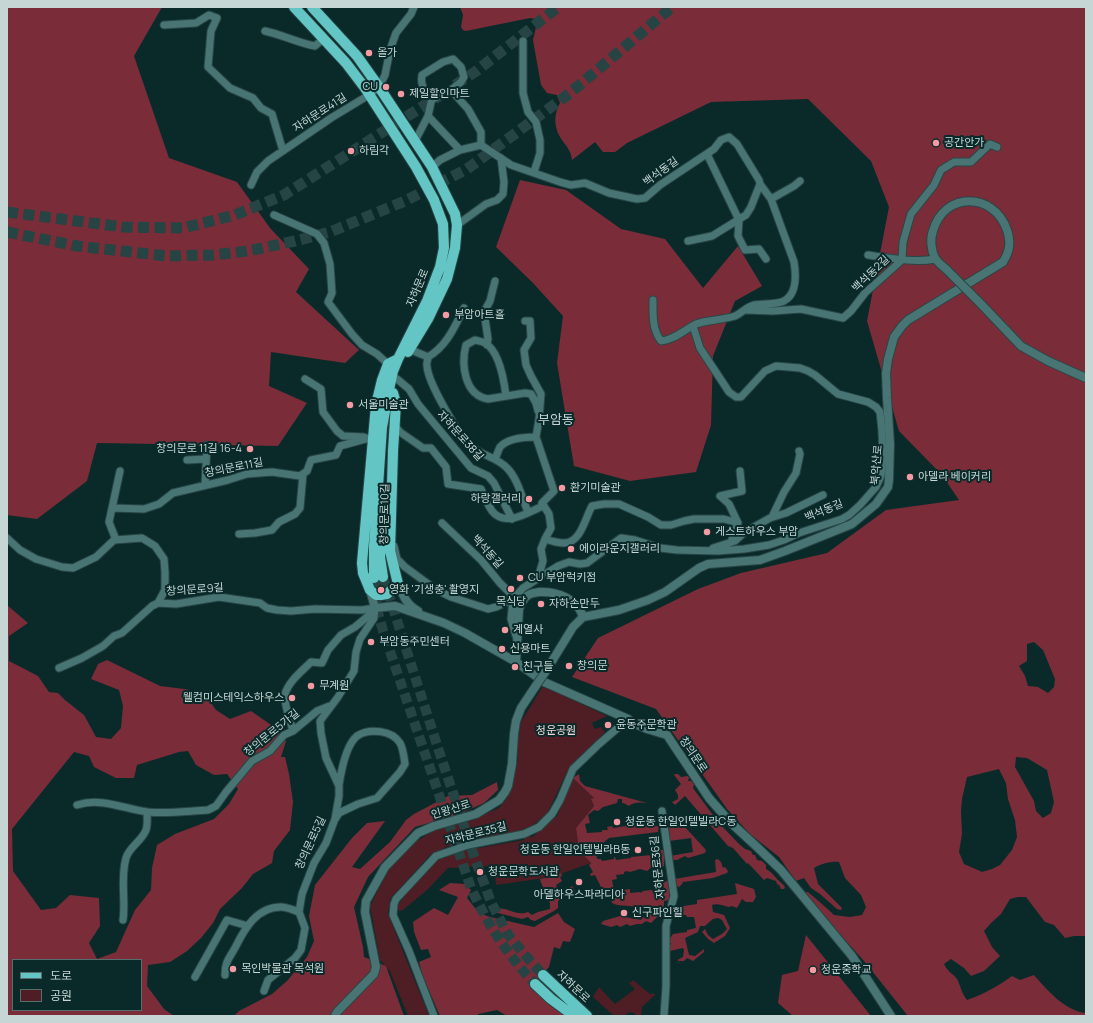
<!DOCTYPE html>
<meta charset="utf-8">
<style>
body{margin:0}
#map{position:relative;width:1093px;height:1023px;overflow:hidden;background:#0a2a2a;font-family:Manrope,"Noto Sans KR",sans-serif}
canvas{display:block}
.frame{position:absolute;inset:0;border:8px solid #c5d6d5;pointer-events:none}
.legend{position:absolute;left:12px;top:959px;width:130px;height:52px;box-sizing:border-box;background:#0a2a2a;border:1px solid #556f6e;margin:0;padding:5px 7px;list-style:none;font-size:12px;color:#c5d6d5}
.legend li{display:flex;align-items:center;gap:8px;height:20px}
.legend b{width:20px;border:1px solid #556f6e}
</style>
<div id="map">
<canvas width="1093" height="1023"></canvas>
<div class="frame"></div>
<ul class="legend">
<li><b style="height:5px;background:#63c5c4"></b>도로</li>
<li><b style="height:11px;background:#4f1d24"></b>공원</li>
</ul>
</div>
<script>
const context = document.querySelector('canvas').getContext('2d');
context.lineJoin = 'round';
function paint(path, color) { context.fillStyle = color; context.fill(path, 'evenodd'); }
function strokePath(path, color, width, dash) { context.strokeStyle = color; context.lineWidth = width; context.lineCap = dash ? 'butt' : 'round'; context.setLineDash(dash || []); context.stroke(path); }
function label(font, color, halo, rows, align = 'center') {
  context.font = font + ' Manrope,"Noto Sans KR",sans-serif'; context.lineWidth = 4; context.setLineDash([]); context.textBaseline = 'middle'; context.strokeStyle = halo; context.fillStyle = color; for (const [text, x, y, turn = 0] of rows) {
    context.save(); context.translate(x, y); context.rotate((+turn || 0) * Math.PI / 180); context.textAlign = isNaN(turn) ? turn : align; if (halo) context.strokeText(text, 0, 0); context.fillText(text, 0, 0); context.restore();
  }
}
paint(new Path2D(`
 M543,686L607,716L592,723L595,729L601,727L605,732L576,761L566,774L547,814L528,829L531,838L557,816L573,778L595,799L592,802L594,806L576,828L579,850L591,863L552,877L496,885L494,866L448,868L427,890L403,910L399,911L398,910L397,906L415,883L438,859L462,851L524,840V831L469,841L446,847L430,855L390,899L388,914L429,1016H408L390,971L380,960L370,906L389,869L411,845L433,831L468,821L499,808L509,795L514,777L518,758V741L521,722Z
 M625,979L630,983L633,980L650,994H656L642,1007L641,1016H636L634,1013L630,1012L623,1016H614L593,997L599,987L615,1004L635,989Z`), '#4f1d24');
paint(new Path2D(`
 M7,7H162L134,56L169,158L237,182L270,228L309,269L296,292L359,350L345,363L271,352L269,386L307,403L278,446L97,443L87,481L37,519L7,515Z
 M460,7H1086V936H1074L1065,938L1054,925L1045,922L1026,897H1018L1010,899L1001,914L991,923L984,931L992,947L1000,956L984,971L971,976L964,968L951,959L944,964C948,973 953,973 957,979C961,987 961,992 967,1000C984,994 998,986 1012,976L1020,980L1034,975C1047,990 1065,1011 1086,1013V1016H908L864,961L802,892H808C817,900 826,907 834,915L850,917L862,915L866,907L861,895L845,878L839,862C832,861 820,864 814,868L818,884L842,908L841,910L837,909L820,894L811,888L804,878L796,881L779,857L750,834L727,809L656,709L572,677L598,638L698,589L741,573L827,553L886,510L959,500L942,475L899,431L867,321L889,207L871,161L808,99L711,102L627,143L615,152H603L595,142L572,160C571,151 567,147 562,140C554,129 553,115 560,103L557,95L547,93L541,85L533,40L536,27V19L530,18L466,31L463,30L461,27L463,15ZM1034,642L1043,650L1055,679L1054,687L1048,693L1038,687L1028,686L1025,676L1019,666L1027,661V644ZM1016,757L1027,758L1047,770L1054,802L1051,813L1043,818L1036,811L1034,801L1015,767ZM999,769L1006,783L1008,799L1015,820L1017,837L1012,850L1000,865L992,869L982,872L964,864L959,852L962,834L961,812L962,799L967,777Z
 M520,180L566,190L621,229L665,239L703,288L738,246L762,286L735,301L713,356L711,425L696,472L630,481L574,466L557,363L563,316L533,283L496,247Z
 M7,605L28,623L9,636V661L38,676L49,692L58,693L65,700L84,715L96,737L111,739L121,728L123,706L119,690L91,679L98,664L107,660L160,686L184,689L204,693L216,710L230,719L251,711L274,727L286,741L281,757H285L289,774L293,802L290,830L274,851L272,863L253,874L242,888L220,909L213,923L201,938L187,951L170,962L148,965L147,986L164,1009L174,1016H7ZM188,751L196,765L214,775L227,774L238,789L229,804L214,819L175,834L157,845L152,868L151,890L135,910L116,952L97,959L89,943L100,926L99,898L70,895L56,908L41,910L13,871L12,829L74,752L89,756L94,767L116,778H134L137,765L179,752ZM13,960H141V1010H13Z
 M579,774L580,781L585,786L647,803C640,802 634,802 628,806L626,804L622,803V799H618L617,803L603,807L598,811L594,810L588,815L590,823L585,824L587,833L602,832V830H608L607,827L612,826L613,828L626,826L627,825L630,824V826L641,824V822L648,821L651,826H659L658,832L609,838L603,843L598,844L599,849L596,850L597,859H601L602,861L614,859V857H615L616,860L631,858V857L652,855V853L659,852L660,850H663L664,854V866C659,869 658,867 653,866L647,871L640,869L630,872L627,871L624,872V874L616,875L617,879L612,880L614,891L630,889V893L640,892L641,893L643,891L652,890L653,892L660,891V889H664L663,883L666,881L670,882L669,898V900L664,901V909H667L666,915L660,914L651,923L646,921L642,924H637L630,926L627,924L620,927L617,925L611,927L601,924L603,921L620,916L641,920L642,917L646,918L647,912L643,911V909L640,908V907L617,905L612,903L611,899L614,897L612,894L604,893L595,875L591,876L590,874L593,872L589,865L591,863L579,850L576,828L594,806L591,799L594,798L573,778Z
 M675,774H678L681,777L688,776L689,778L688,781H691L694,784L693,788L718,822L739,844L745,849L751,851L753,855H755L757,860L762,861L766,865V869C772,872 774,876 778,880C781,883 783,884 785,887L784,889H781L779,885L777,884L776,881L767,878L764,880L748,863L747,864L733,848L728,846L685,796L675,805L672,802L678,799V795L675,790L681,784L674,775Z
 M497,782L498,790L484,803L457,815L415,827L368,877L354,907L363,947L364,957L386,966L404,1016H234L239,1011L272,994L287,981L307,957L314,941L309,916L315,885L352,838L367,823L385,821L352,867L360,869L390,842L406,820L414,814L448,796L472,795Z
 M670,815H674L706,850L705,853L688,858L685,856L677,860H672L670,856L693,852L691,838L669,841L667,819Z
 M718,859L721,862L723,868L725,867L728,871L727,873L713,878L683,882L682,884L679,887L675,885L674,879L716,872L715,860Z
 M561,873L562,876L560,877L562,881L556,885L559,892L572,886L575,891L558,901V908L554,911L535,921L531,920L528,917L522,919L490,911L491,909C507,905 515,917 528,912L532,915L538,912L550,909C551,893 543,892 540,879L552,877Z
 M450,883L465,884L471,890L467,898L479,913L490,917L534,927L558,913L564,922L575,929L570,942L563,941L560,949L554,947L549,967L531,986L568,1016H507L497,1010L478,1014L477,1016H440L423,977L419,962L431,957L428,949L421,950L414,932L413,922L434,908L448,915L458,897L439,890Z
 M735,883L754,889L756,897L753,902H746L742,899L737,908L732,906L729,907C724,906 717,903 712,905L713,912L724,915L730,928L725,936L714,943L708,939L702,932L705,929L708,935L713,939L722,934L727,929L722,920L718,918L713,919L705,926H700L698,932L685,938L689,955L695,956L704,949V952L693,961L687,958L684,961H679L677,960L683,957L684,950L683,948L670,951L668,948L669,945L671,944L669,940L673,934L687,932V930L696,928L694,917H687L686,915H674L677,907L697,904V900L737,894Z
 M806,935L871,1016H793L778,1003L782,975L798,971Z`), '#7a2d38');
strokePath(new Path2D(`
 M383,577L437,745L475,859L491,902L507,933L524,954L543,975
 M374,578L378,613L383,631L471,888C488,925 507,954 535,984`), '#264444', 10, [10, 5]);
strokePath(new Path2D(`
 M455,85L475,72L558,7
 M7,212L123,227L183,228L235,215L284,195L439,96
 M7,232L77,246L167,256L213,255L248,251L295,241L330,232L405,201L467,169L570,93L672,7`), '#264444', 11, [11, 5.5]);
const minor = new Path2D(`
 M164,25L196,23L209,15L217,18L211,31L208,67L230,88L253,98L261,108L272,114L283,151
 M265,31C283,35 298,43 315,46L324,38
 M523,41V93L528,112L536,122L540,140V153L534,172
 M451,90L433,99C425,92 420,86 422,75L443,62L453,59L461,67L464,77L461,82L451,90L468,109L481,132V145L511,165L560,182L571,185L585,183L609,193L637,199L645,198L660,185L714,149L721,140L729,137L737,144L759,180L760,184L771,199L794,262C796,274 797,294 784,301C775,305 763,303 754,305C746,307 742,313 735,316C723,320 706,320 696,324C684,330 674,340 661,341C652,329 653,315 653,300
 M432,98L428,116L460,150L481,145
 M415,141L428,116
 M707,154L739,220L738,236L745,250L759,249L766,259
 M432,167L440,160L460,150
 M251,185L257,172L268,161L331,118L369,95L379,87L385,75L390,50L396,33L411,14L414,7
 M771,199L794,186L800,181
 M274,215L317,234L324,243L330,264L332,293L328,302L352,334L362,345L377,354L388,364
 M457,225L486,204L497,200L503,194L504,182L501,158
 M688,241L712,236L746,215L751,207L760,184
 M868,255C890,258 913,263 936,259
 M746,310L773,311L801,309L843,318L851,311L865,293L902,260L903,242L911,214L934,185L941,170L954,162H971L990,144L997,147
 M525,321H530L531,338L524,350L526,365L531,376L541,394L539,419L536,437L554,491L542,503L549,514L551,528L545,539L541,549L543,561L538,578
 M487,345L488,339L484,312L490,301L495,281
 M409,349L428,357C447,346 455,326 464,308
 M428,357C428,360 426,363 427,366C428,383 458,434 471,446C482,456 497,457 507,468C518,479 522,498 528,512
 M305,379L321,389L323,412L337,431L343,436L364,437
 M397,379L409,389L418,404L471,468L488,476L494,483L512,519
 M506,396C504,380 499,351 485,343C482,341 478,341 475,340L466,345C461,364 464,395 488,399L525,393L531,394L536,403L538,411
 M395,426L400,432L423,448H431L446,467L448,484L481,489C484,496 488,505 492,511C506,528 528,512 543,506
 M495,459C497,455 498,451 500,447C508,438 525,437 536,437
 M187,460L206,459
 M205,485L207,445
 M112,508L144,509L159,504L173,493L228,480L247,474L272,472L300,476L307,471L311,460L336,455L340,446L373,437
 M772,517L784,492L796,473L800,454L799,451
 M239,534L255,533L272,530L279,522L295,514L300,508L303,474
 M7,538L20,550L36,559L62,567L73,568L96,557L114,540L142,538L155,546L164,559L165,572V590L158,603
 M545,539C551,541 558,543 564,543C581,543 585,518 592,506L604,504H619L648,517L661,525H671L684,521L694,519H724L738,523
 M116,540L109,522L120,471
 M731,542L738,523L729,504L720,496L742,491L740,471
 M394,546L397,559L405,567L435,589L451,597L488,609L496,607L513,599L508,591L500,583L481,560L442,523
 M713,548L735,541L745,532L770,518L786,513L823,495
 M516,636L511,619L513,599L523,588L558,566L569,562L580,564L587,563L621,538L635,540L660,548L677,550L718,551L744,549L769,545L784,540L799,533L842,519L849,515L860,505L876,487L881,476L883,459L882,431L880,412L876,407L868,402L838,394L815,375L808,371L800,368L776,366L765,371L741,397H736L729,392L700,348L693,326
 M59,668L82,658L103,646L114,636L122,633L152,606L158,603L176,604L219,597L260,603L267,608L277,610L291,611L315,609L362,610L375,608
 M293,731C291,722 283,702 285,694C289,681 302,671 311,662L322,663L328,650L341,635L355,627L367,617L375,608
 M77,805C101,797 124,809 148,812C168,814 188,811 208,810L216,806L226,792L252,761L270,751L284,735L293,731L317,711L332,705
 M662,811L674,896L666,926V986L664,1016
 M336,818L339,813L358,804L377,798L400,772L405,764C404,757 403,748 400,743C392,730 369,728 357,736C346,745 341,772 339,785
 M299,912L302,894L314,863L326,843L335,819L339,796V786L326,758L321,733L320,721L338,697L354,671L356,652L360,639L374,618L375,608
 M123,920C126,900 120,879 126,858C129,847 142,841 146,830C148,825 147,817 147,812
 M225,975C225,960 230,958 236,946C245,928 257,907 281,907C287,907 293,910 299,912L305,928L301,950L295,958L268,980L264,991
 M195,977L227,920L248,926
 M434,1016L409,951L393,915L394,904L396,899L436,856L468,845L524,834L539,827L552,814L560,800L573,769L599,744L628,719`);
const tertiary = new Path2D(`
 M981,304L1021,346L1048,361L1086,378
 M398,584C403,596 407,605 418,611
 M370,590L375,608L395,606L444,623L465,633L516,662L544,682L628,719L635,724L647,729L667,735L709,798L730,822L756,846L781,870L852,956L891,1016
 M516,662L519,609C521,604 523,599 527,596C530,593 535,593 539,592C557,591 578,599 583,617
 M546,671L573,627L583,617L619,610L648,600L665,592L699,568L708,564L760,560L785,551L852,524L876,504L888,487L889,480L890,444L887,398L886,373L888,359L894,337L902,326L908,320L1003,262C1010,251 1011,242 1007,230C994,192 944,191 933,231C930,239 931,250 935,258C938,263 944,267 948,271
 M335,1016L337,1012L374,974L376,967L365,912L366,901L385,867L418,833L434,826L476,814L499,800L505,792L508,786L512,764L514,734L516,721L521,708L535,687`);
const primary = new Path2D(`
 M294,7L346,63L365,88L416,167L434,200L443,224L444,248L440,267L427,301L398,359L393,371L390,385L382,427L374,546V578
 M312,7L357,56L379,87L432,167L455,214L457,225L455,248L447,279L428,319L408,352
 M393,393L396,403L393,451L390,551L398,584L387,594L381,595H376L370,590L363,573L362,563L376,405L382,380L388,364L398,359
 M382,531L380,557L383,577
 M543,975L587,1016
 M535,984L551,999L574,1016`);
strokePath(minor, '#284645', 9);
strokePath(tertiary, '#284645', 10);
strokePath(primary, '#284645', 12);
strokePath(minor, '#487474', 7);
strokePath(tertiary, '#487474', 8);
strokePath(primary, '#63c5c4', 10);
const tertiaryBridge = new Path2D(`
 M948,271L981,304
 M535,687L546,671`);
strokePath(tertiaryBridge, '#284645', 10, []);
strokePath(tertiaryBridge, '#487474', 8);
for (const [x, y, r, color] of [
 [369,53,4,"#f49aa2"],
 [386,87,4,"#f49aa2"],
 [401,94,4,"#f49aa2"],
 [936,143,4,"#f49aa2"],
 [351,151,4,"#f49aa2"],
 [446,315,4,"#f49aa2"],
 [350,405,4,"#f49aa2"],
 [250,449,4,"#f49aa2"],
 [910,477,4,"#f49aa2"],
 [562,488,4,"#f49aa2"],
 [529,499,4,"#f49aa2"],
 [707,532,4,"#f49aa2"],
 [571,549,4,"#f49aa2"],
 [520,578,4,"#f49aa2"],
 [511,589,4,"#f49aa2"],
 [381,590,4,"#f49aa2"],
 [541,604,4,"#f49aa2"],
 [505,630,4,"#f49aa2"],
 [371,642,4,"#f49aa2"],
 [502,649,4,"#f49aa2"],
 [569,666,4,"#f49aa2"],
 [515,667,4,"#f49aa2"],
 [311,686,4,"#f49aa2"],
 [292,698,4,"#f49aa2"],
 [608,725,4,"#f49aa2"],
 [617,822,4,"#f49aa2"],
 [638,850,4,"#f49aa2"],
 [480,872,4,"#f49aa2"],
 [579,882,4,"#f49aa2"],
 [624,913,4,"#f49aa2"],
 [233,969,4,"#f49aa2"],
 [813,970,4,"#f49aa2"]
]) { const dot = new Path2D(); dot.arc(x, y, r, 0, 2 * Math.PI); context.fillStyle = color; context.fill(dot); strokePath(dot, '#0a2a2a', 1.5); }
label('11px', '#c5d6d5', '#0a2a2a', [
 ["올가",377,53],
 ["CU",378,87,"right"],
 ["제일할인마트",409,94],
 ["공간안가",944,143],
 ["하림각",359,151],
 ["부암아트홀",454,315],
 ["서울미술관",358,405],
 ["창의문로 11길 16-4",242,449,"right"],
 ["아델라 베이커리",918,477],
 ["환기미술관",570,488],
 ["하랑갤러리",521,499,"right"],
 ["게스트하우스 부암",715,532],
 ["에이라운지갤러리",579,549],
 ["CU 부암럭키점",528,578],
 ["영화 '기생충' 촬영지",389,590],
 ["목식당",511,602,"center"],
 ["자하손만두",549,604],
 ["계열사",513,630],
 ["부암동주민센터",379,642],
 ["신용마트",510,649],
 ["창의문",577,666],
 ["친구들",523,667],
 ["무계원",319,686],
 ["웰컴미스테익스하우스",284,698,"right"],
 ["윤동주문학관",616,725],
 ["청운동 한일인텔빌라C동",625,822],
 ["청운동 한일인텔빌라B동",630,850,"right"],
 ["청운문학도서관",488,872],
 ["아델하우스파라디아",579,895,"center"],
 ["신구파인힐",632,913],
 ["목인박물관 목석원",241,969],
 ["청운중학교",821,970]
], 'left');
label('11px', '#c5d6d5', '#0a2a2a', [
 ["자하문로41길",320,113,-33],
 ["백석동길",661,172,-36],
 ["백석동2길",871,274,-44],
 ["자하문로",418,288,-67],
 ["자하문로38길",460,436,48],
 ["북악산로",877,465,-85],
 ["창의문로11길",234,468,-11],
 ["백석동길",824,511,-22],
 ["창의문로10길",385,514,-89],
 ["백석동길",487,552,48],
 ["창의문로9길",195,590,-4],
 ["창의문로5가길",272,733,-39],
 ["창의문로",693,755,56],
 ["인왕산로",451,810,-17],
 ["자하문로35길",476,834,-14],
 ["창의문로5길",311,843,-65],
 ["자하문로36길",658,867,-96],
 ["자하문로",573,987,43]
]);
label('11px', '#f2d9da', '#0a2a2a', [
 ["청운공원",556,731]
]);
label('13px', '#c5d6d5', '#0a2a2a', [
 ["부암동",556,420]
]);
</script>
